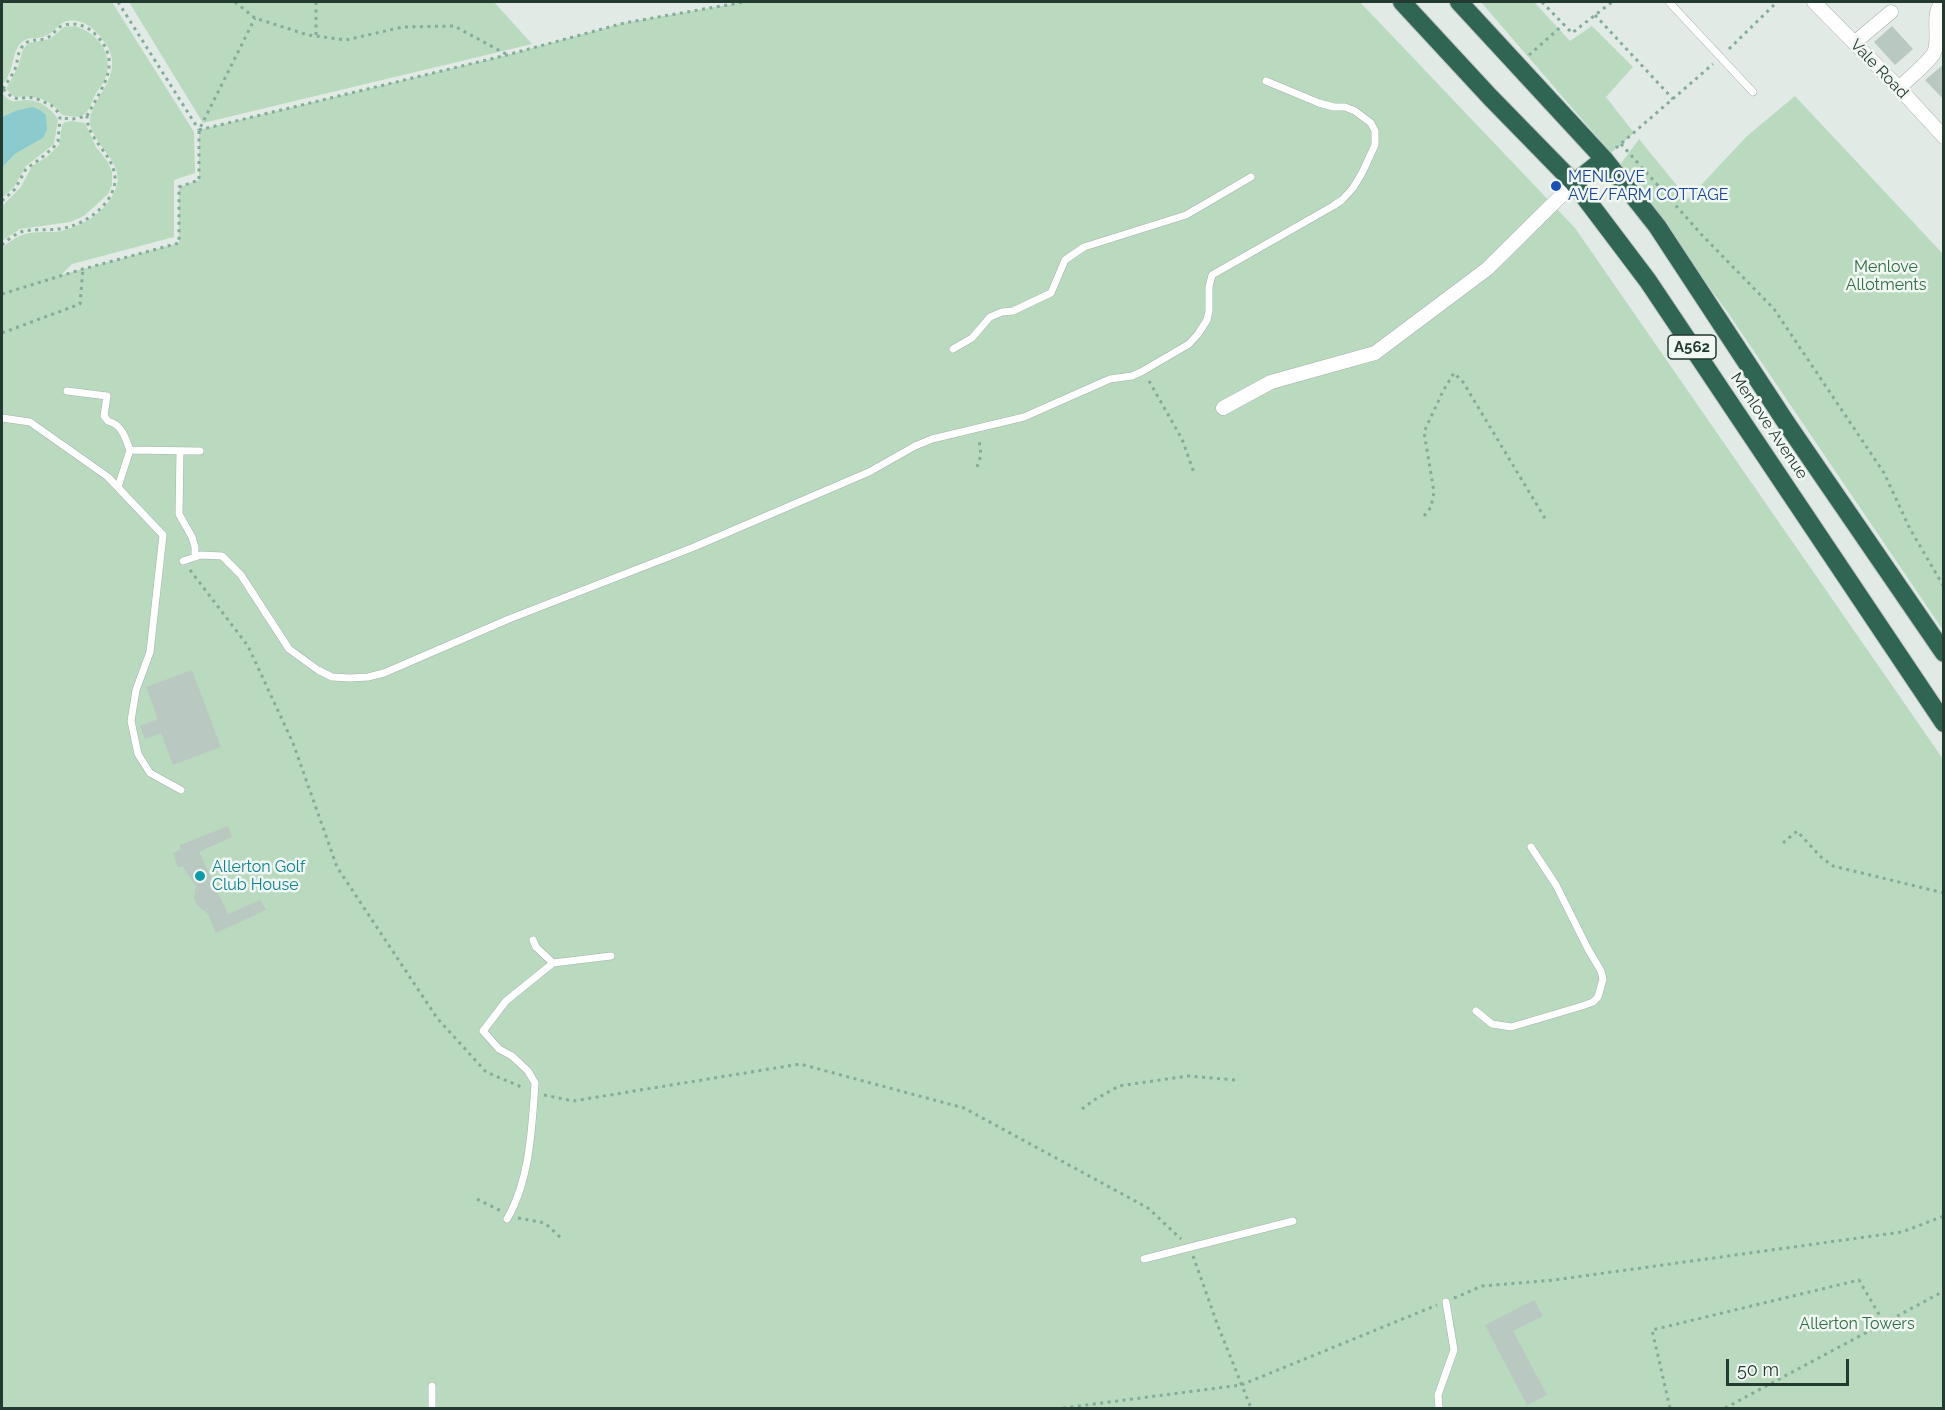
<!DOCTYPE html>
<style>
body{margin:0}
#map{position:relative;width:1945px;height:1410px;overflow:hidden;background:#e1eae5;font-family:Raleway,sans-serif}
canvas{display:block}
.frame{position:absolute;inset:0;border:3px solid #223a30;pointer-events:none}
.scale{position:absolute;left:1726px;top:1359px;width:123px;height:27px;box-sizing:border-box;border:3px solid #223a30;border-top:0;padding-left:8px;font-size:18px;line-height:21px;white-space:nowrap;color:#223a30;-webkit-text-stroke:4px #f1f7f3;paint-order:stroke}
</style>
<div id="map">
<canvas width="1945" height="1410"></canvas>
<div class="frame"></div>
<div class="scale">50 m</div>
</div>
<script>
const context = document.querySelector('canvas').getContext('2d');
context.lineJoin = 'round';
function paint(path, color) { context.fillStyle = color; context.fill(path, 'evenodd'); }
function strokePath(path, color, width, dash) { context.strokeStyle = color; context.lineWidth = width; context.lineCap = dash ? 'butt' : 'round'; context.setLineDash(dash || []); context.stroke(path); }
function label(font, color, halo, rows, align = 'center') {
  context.font = font + ' Raleway,sans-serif'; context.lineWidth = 5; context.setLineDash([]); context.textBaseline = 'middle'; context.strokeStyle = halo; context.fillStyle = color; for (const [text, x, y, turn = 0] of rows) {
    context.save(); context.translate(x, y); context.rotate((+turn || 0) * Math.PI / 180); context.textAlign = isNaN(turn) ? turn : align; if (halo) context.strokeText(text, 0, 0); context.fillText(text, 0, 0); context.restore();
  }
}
paint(new Path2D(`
 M2,2H112L194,132L195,173L174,180V237L72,264L61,275L179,243V187L199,180V130L507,55L624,23L744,2H1360L1575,228L1943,759V1408H2V248C8,242 21,234 29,233C40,231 51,233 61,231C80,226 99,216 110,200C133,167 99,153 91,127C83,101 133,75 102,39C97,32 90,25 81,22C59,16 59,31 45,36C36,40 28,35 20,44C11,55 14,73 2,85Z
 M129,2H494L532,44L203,123Z
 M1481,2H1534L1570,41L1592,26L1633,67L1606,97L1634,133L1611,153Z
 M74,26C98,32 116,56 104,81C102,85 99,89 96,93C93,99 90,109 85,114C79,119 68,116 62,115C50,98 34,95 15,97L6,89L18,67L23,49L29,43L50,39L64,27Z
 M2,93C4,95 6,98 9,100C14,102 19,101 24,100C38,99 50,107 58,119L54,144L26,166L14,187L2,198V166L15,154L43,138L15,111L2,117Z
 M1795,96L1943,254V630L1726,310L1619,166L1639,139L1688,199L1747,136Z
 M72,121L85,123L96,147L108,162L112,172V185L108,194L84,216L70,222L20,229L2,241V206L21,187L32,166L47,157L59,145L62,125L65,122Z`), '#badabf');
paint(new Path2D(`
 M32,107L40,110L46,115L47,130L43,138L15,154L2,167V117L15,111Z`), '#8bcbcd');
paint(new Path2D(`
 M1892,26L1913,49L1895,65L1874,42Z
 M1944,64V100L1925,80Z
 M192,670L221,747L173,765L161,733L145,739L140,726L158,719L146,687Z
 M228,826L232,837L199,852L228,914L260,900L266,910L216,933L208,914L198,906L194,898L196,886L183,867H178L173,853L180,850V845Z
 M1534,1300L1543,1316L1513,1331L1547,1395L1527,1405L1485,1325Z`), '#b9c8c0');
const lane = new Path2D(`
 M1669,2L1753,92
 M953,349L972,338L990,317L1002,312L1013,311L1051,293L1065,260L1084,247L1186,215L1251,177
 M67,391L107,396L104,416L108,421C122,425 125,437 130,450
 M2,418L30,422L108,477L163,535L150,652L136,690L131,721L138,754L150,773L181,790
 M180,451L179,514L192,537L195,547V557
 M118,487L130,450L200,451
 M183,561L201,555L222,556L241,575L289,649L318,670L332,677L350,678L368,677L384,673L509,619L694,547L869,472L915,446L932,439L1024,417L1110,379L1132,376L1141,372L1189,344L1198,334L1207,320L1209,311V287L1212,275L1333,206L1342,200L1353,188L1362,173L1375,145V131L1371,123L1355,111L1345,107H1334L1319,103L1266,81
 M533,940L536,947L553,963
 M1476,1011L1492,1024L1511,1027L1582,1006L1593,1002L1598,997L1603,979L1601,971L1588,949L1556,885L1531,847
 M507,1219C530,1180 532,1127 535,1083L528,1071L512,1056L499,1049L483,1031L506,1001L553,963L611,956
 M1144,1259L1293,1221
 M432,1408V1386
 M1439,1408L1438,1395L1454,1350L1446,1302`);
const street = new Path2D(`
 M1814,2L1899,88L1944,137
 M1854,43L1891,12
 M1899,88C1907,80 1929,62 1934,53C1941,38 1930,13 1943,2
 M1223,408L1271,382L1375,353L1487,269L1574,183`);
const highway = new Path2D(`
 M1402,2L1490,97L1574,183L1648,281L1944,723
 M1459,2L1604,159L1657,226L1787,424L1944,653
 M1574,183L1604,159`);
strokePath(lane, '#a4b2ab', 8);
strokePath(street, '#a4b2ab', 15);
strokePath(highway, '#bdc4c1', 20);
strokePath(new Path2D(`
 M118,2L199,130
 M235,2L255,18L308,35L346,40L403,27L454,26L506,54
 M316,2V36
 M1542,2L1572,33L1612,2
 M1595,15L1673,99
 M1729,49L1777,2
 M1529,55L1564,24
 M3,89C7,82 12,76 15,69C18,62 17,53 22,47C29,37 38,42 47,38C54,35 57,26 65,25C76,22 87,26 95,34C124,62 102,87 87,116L73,119L60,118
 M199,130L507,55L624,23L744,2
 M1621,144L1702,235L1774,309L1884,473L1910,529L1944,587
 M1616,148L1713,64
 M2,201L15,189L26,169L40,159L53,148L58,141L60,118L57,111L51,105L35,98L28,97L18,99L12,97L3,89
 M2,245C7,240 14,235 21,232C33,228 46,231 58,229C81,227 112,207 115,182C117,155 87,142 87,116
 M2,294L83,269L179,243V187L199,180V130L255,18
 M2,333L80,304L83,269
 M1149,381L1182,439L1194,473
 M977,467L981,455L979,439
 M1424,516L1431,507L1434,492L1424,432L1443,391L1454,373L1463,382L1546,520
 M190,570L248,646L293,743L337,867L437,1018L486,1072L524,1088
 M1783,843L1797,831L1821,857L1833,866L1944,893
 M544,1095L573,1101L800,1064L964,1108L1148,1208L1181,1239
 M1082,1109L1094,1100L1119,1086L1132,1084L1188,1076L1235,1080
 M477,1199L501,1211
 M518,1218L545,1223L561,1238
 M1193,1256L1218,1326L1251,1408
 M1454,1298L1482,1286L1554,1280L1902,1232L1944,1216
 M1063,1408L1241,1385L1437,1305
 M1670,1408L1652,1330L1859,1280L1884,1323
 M1725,1408L1944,1291`), '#83ac9a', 3, [3, 4.5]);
strokePath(lane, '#fff', 7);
strokePath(street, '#fff', 14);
strokePath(highway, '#306453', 18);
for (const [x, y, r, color] of [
 [1556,186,6,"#1a4fb4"],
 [200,876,6,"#0f9aa8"]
]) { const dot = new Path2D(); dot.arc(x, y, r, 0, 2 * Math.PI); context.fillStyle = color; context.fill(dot); strokePath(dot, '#f1f7f3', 2); }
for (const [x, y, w] of [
 [1692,347,48]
]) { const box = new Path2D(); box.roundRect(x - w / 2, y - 12, w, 24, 4.5); context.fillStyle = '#f1f7f3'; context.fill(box); strokePath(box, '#223a30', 1.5); }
label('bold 15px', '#223a30', null, [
 ["A562",1692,347]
]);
label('16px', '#223a30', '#f1f7f3', [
 ["Vale Road",1879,69,46],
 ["Menlove Avenue",1769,426,56]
]);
label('16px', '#164399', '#f1f7f3', [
 ["MENLOVE",1568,177],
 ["AVE/FARM COTTAGE",1568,195]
], 'left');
label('16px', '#2f6e3f', '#f1f7f3', [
 ["Menlove",1886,267],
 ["Allotments",1886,285],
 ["Allerton Towers",1857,1324]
]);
label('16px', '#0d838f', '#f1f7f3', [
 ["Allerton Golf",212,867],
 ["Club House",212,885]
], 'left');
</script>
